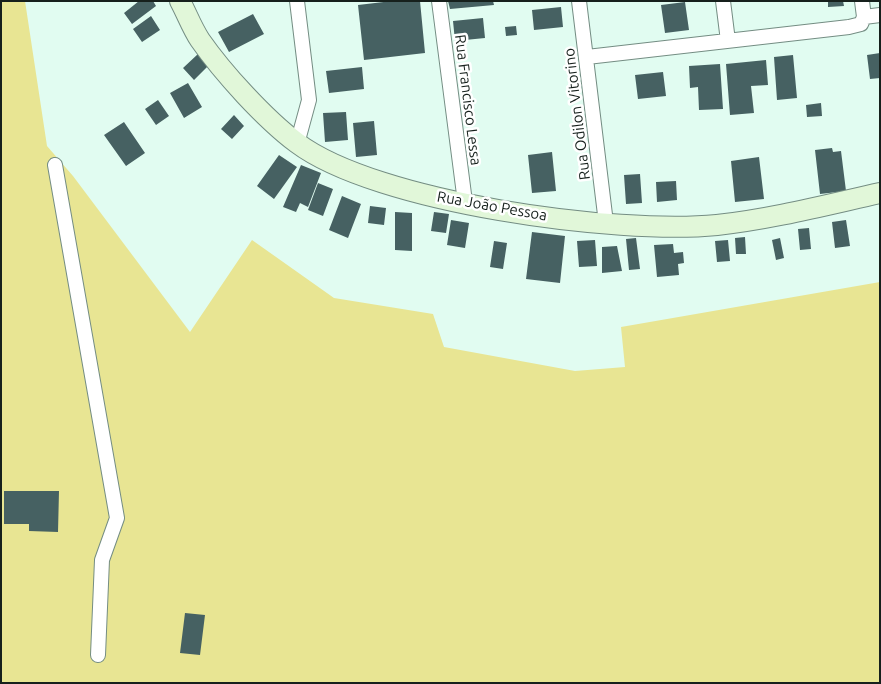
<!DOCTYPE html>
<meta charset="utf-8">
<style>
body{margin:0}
#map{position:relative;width:881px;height:684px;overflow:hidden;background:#e1fcf1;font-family:Ubuntu,sans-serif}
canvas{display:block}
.frame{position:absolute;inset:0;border:2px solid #16201c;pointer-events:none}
</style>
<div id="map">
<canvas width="881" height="684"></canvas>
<div class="frame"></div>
</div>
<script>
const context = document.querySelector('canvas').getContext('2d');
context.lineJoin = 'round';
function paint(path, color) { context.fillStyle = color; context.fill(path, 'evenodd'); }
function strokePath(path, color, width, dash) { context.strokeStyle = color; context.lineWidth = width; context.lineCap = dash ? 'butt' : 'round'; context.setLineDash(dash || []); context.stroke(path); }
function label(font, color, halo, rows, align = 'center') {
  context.font = font + ' Ubuntu,sans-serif'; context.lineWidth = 5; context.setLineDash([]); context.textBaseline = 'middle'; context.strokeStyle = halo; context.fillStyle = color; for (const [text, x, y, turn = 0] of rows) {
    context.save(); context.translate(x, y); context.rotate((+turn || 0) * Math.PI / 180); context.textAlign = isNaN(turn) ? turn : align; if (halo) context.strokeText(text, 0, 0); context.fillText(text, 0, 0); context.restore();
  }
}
paint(new Path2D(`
 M1,1H25L47,146L73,176L190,332L252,240L334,298L433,314L444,347L575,371L625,367L621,327L880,282V683H1Z`), '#e8e593');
paint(new Path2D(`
 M139,1H153L156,6L132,24L124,13Z
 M392,1H420L425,53L364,60L358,5Z
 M448,1H493L494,5L450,9Z
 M828,1H843L844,6L828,7Z
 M685,2L689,30L665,33L661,5Z
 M561,7L563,27L534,30L532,10Z
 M253,14L264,34L229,52L218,32Z
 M151,16L160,30L142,42L133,29Z
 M483,18L485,38L455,41L453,21Z
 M516,26L517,35L506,36L505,27Z
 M880,53V78L870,79L867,55Z
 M198,54L209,65L194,80L183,68Z
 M793,55L797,98L777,100L774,57Z
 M766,60L768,85L751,86L754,113L730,115L726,64Z
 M720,64L723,109L699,110L698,87L690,88L689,66Z
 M362,67L364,89L329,93L326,71Z
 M663,72L666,96L638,99L635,75Z
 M188,83L202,107L184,118L170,93Z
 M158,100L169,116L156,125L145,109Z
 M821,103L822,116L807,117L806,105Z
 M346,112L348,140L325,142L323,113Z
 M234,115L244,126L232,139L221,129Z
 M374,121L377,155L356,157L353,123Z
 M124,122L145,153L126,166L104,135Z
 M832,148L833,152L841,151L846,191L820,194L815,150Z
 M552,152L556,191L532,193L528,155Z
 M279,155L297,167L274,199L257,186Z
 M759,157L764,199L735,202L731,161Z
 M301,165L321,173L308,207L300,203L296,212L283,207Z
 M640,174L642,203L626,204L624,175Z
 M676,181L677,200L657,202L656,182Z
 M318,183L333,189L323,216L308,210Z
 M342,196L361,204L348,238L329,230Z
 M370,206L386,208L384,225L368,223Z
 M395,212L412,213V251L395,250Z
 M434,212L449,214L446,233L431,231Z
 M451,220L469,223L465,248L447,245Z
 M846,220L850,246L835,248L832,222Z
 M809,228L811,249L800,250L798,229Z
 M532,232L565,236L560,283L526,279Z
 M745,237L746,254H736L735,238Z
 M636,238L640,269L629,270L626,239Z
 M780,238L784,258L776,260L772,240Z
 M595,240L597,266L579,267L577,241Z
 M728,240L730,261L717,262L715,241Z
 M494,241L507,243L503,269L490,267Z
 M673,244L674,253L683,252L684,263L678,264L679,275L657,277L654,245Z
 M617,246L622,271L602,273V247Z
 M4,491H59L58,532L29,531V524H4Z
 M185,613L205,615L200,655L180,653Z`), '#466162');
const street = new Path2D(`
 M297,1L309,100L297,144
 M439,1L465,202
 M579,1L606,223
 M723,1L728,41
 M864,17L880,15
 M587,57L849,27L861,24L864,17L862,1
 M55,165L117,518L102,560L98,655`);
const secondary = new Path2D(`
 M180,1C187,14 192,28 200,40C223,73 265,119 297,143C377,203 618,235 717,225C772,219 826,205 880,193`);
strokePath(street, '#748d83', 16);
strokePath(secondary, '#748d83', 22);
strokePath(street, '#fff', 14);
strokePath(secondary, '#e1f7d9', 20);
label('15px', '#16201c', '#fff', [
 ["Rua Francisco Lessa",468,100,83],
 ["Rua Odilon Vitorino",577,114,-97],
 ["Rua João Pessoa",492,206,10]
]);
</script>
